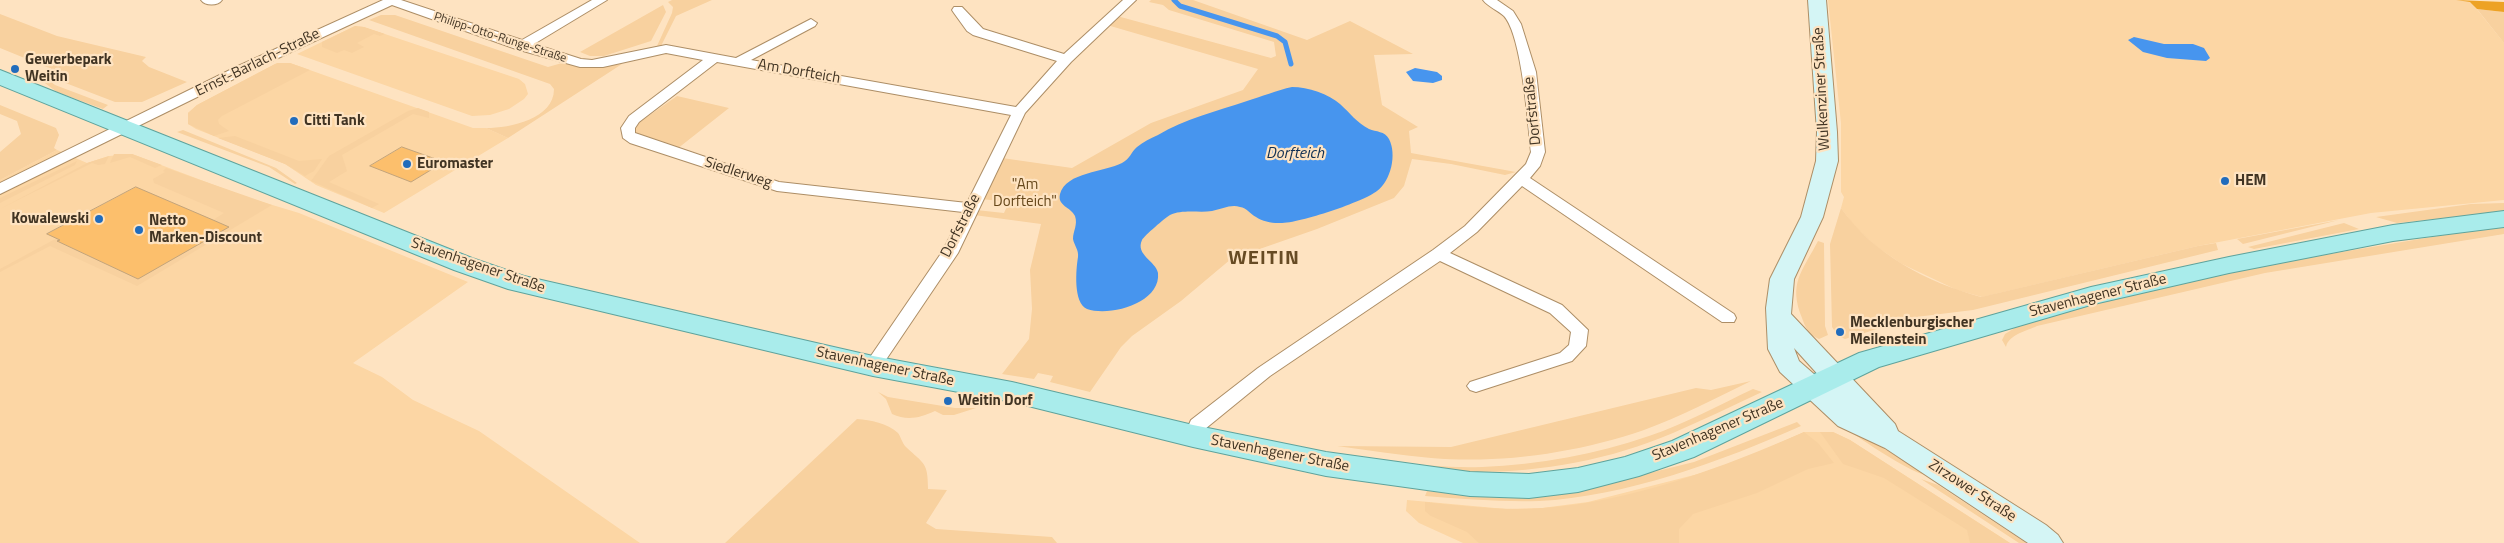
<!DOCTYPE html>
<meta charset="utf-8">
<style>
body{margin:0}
canvas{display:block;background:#fee3c1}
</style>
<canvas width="2504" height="543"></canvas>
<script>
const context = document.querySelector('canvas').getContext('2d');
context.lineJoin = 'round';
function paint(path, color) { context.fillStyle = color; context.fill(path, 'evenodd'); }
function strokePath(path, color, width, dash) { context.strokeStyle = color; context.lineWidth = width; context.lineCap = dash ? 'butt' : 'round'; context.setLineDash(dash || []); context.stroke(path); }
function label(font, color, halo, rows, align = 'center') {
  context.font = font + ' "Titillium Web",sans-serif'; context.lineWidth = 4.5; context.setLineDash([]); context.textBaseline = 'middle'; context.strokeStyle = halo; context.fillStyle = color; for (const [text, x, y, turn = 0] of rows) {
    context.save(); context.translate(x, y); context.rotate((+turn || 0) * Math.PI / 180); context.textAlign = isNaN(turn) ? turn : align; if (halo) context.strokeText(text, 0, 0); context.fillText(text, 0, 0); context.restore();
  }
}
paint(new Path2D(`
 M1828,0H2456L2471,2L2504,43V200L2371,213L2198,246L1982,297L1957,290L1902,264L1877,247L1855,227L1841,208L1844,197L1841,192V123Z
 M355,26L364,27L519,79L525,84L528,94L524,99L509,109L490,115L472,116L297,54Z
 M290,63L473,128H486L508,138L384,213L316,185L285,164L196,129L188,124V113L197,105L275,64Z
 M57,150L87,163L109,156L132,154L246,197L299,213L468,282L353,363L382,377L413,400L479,431L640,543H0V180Z
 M1804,432H1833L1850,440L2010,543H1463L1419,523L1406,511L1407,500L1506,509L1542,508L1588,502L1702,473L1748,457Z`), '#fcd6a4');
paint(new Path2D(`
 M672,0H712L676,16L661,46H657L672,13L673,7L668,2Z
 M1151,0H1193L1307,40L1350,21L1413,54L1374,55L1382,105L1418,127L1409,131L1411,153L1516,172L1505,175L1451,164L1412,159L1404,186L1394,198L1317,229L1231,259L1181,301L1132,336L1121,347L1090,392L1050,382L1053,376L1038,373L1034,379L1002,374L1029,339L1032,309L1030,270L1041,224L974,215L976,210L1004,213L1009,202L981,199L1002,158L1072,168L1151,123L1243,90L1258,69L1107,25L1117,16L1271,58L1276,56L1274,42L1169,10L1163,5L1149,2Z
 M663,5L666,12L651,41L604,56H590L580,52Z
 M2477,9L2504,12V43Z
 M0,14L57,36L146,57L142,61L149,67L187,82L142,102H115L63,82L54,70L0,48Z
 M381,15H395L548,67L562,63L594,68L622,64L508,138L486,128C510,128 554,119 554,89L550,84L369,20Z
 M355,26L364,27L385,34L380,36L374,34L357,43L364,47L352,53L344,50L337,53L322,47V42Z
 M277,63H290L310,70L222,116L218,120L219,124L229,131L214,136L188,124V113L197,105Z
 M47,74L50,81L55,85L108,105L103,109L57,92L38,78Z
 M677,96L729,108L677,149L638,136L635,133L637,124Z
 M0,105L56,128L59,135L54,148L57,150L0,180V152L21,134L17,121L0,114Z
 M418,108L429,112V118L413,114L342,155L347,171L329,182L379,204L372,208L311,181L329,156L408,111Z
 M183,130L276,168L297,183L295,184L269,167L177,132Z
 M235,136L299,161L322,159L314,171L305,176L285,164L218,138Z
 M114,154H132L162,165L155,168L130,157L110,163Z
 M109,156L105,164L98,165L92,163L0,209L87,163Z
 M77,161L75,165L0,203V198Z
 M166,168L272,205L137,286L50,246L0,272V269L57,238L60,240L58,242L138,279L228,227L213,220L224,213L154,183L153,179L165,172L163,171Z
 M2504,203V212L2397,223L2376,217L2471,204Z
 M1841,208C1874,255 1927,282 1981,297L2198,246L2216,243L2218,250L1973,310L1916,317L1845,339L1838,336L1832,327L1830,244Z
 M2339,220L2243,244L2237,239Z
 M2344,223L2359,229L2254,249L2248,247Z
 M2504,225V234L2265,273L2037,326C2027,331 2009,334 2006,347L2002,340L2005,334L2018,326L2134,293L2258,266Z
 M1818,241L1824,243L1825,326L1828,335L1819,339C1809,335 1805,327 1802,318C1788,283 1802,272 1818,241Z
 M1751,381C1716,398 1680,417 1644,430C1577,453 1501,464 1431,458C1399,455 1368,450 1337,446L1451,447L1696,388L1711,390Z
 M1753,389L1762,392C1732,406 1703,420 1673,433C1596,466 1510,477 1428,470C1391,467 1353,457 1316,451C1371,458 1427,469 1482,467C1539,465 1596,454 1649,436C1685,424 1719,405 1753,389Z
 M878,392L888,397L955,408H976L954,415H943L935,411C920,418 907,421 892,414L886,399Z
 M857,419C871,420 887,423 898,433C901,437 902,443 906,447C924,464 928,462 928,489L947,490L926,523L936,529L1052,537L1057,543H725Z
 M1797,422L1801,426C1723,461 1624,497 1539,501C1500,502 1463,499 1425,496L1427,491L1472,496L1585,489L1694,462Z
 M1852,430L1929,475C1916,477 1866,442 1852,433Z
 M1804,432L1818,443L1834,463L1808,469L1757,493L1693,514L1679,529V543H1479L1467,532L1431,516L1425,511V502C1464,506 1503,511 1543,508C1631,502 1724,467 1804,432Z
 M1820,432H1833L1850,440L2010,543H1970L1967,530L1884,478L1843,464Z
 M1921,479L1938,485L2026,543H2019Z`), '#f8d19f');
paint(new Path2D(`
 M2456,0L2504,2V12L2477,9L2470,2Z`), '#eda225');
paint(new Path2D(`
 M2134,37L2164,44H2193L2204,48L2210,58L2206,61L2167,58L2143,52L2128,40Z
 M1415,68L1437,72L1442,76V80L1433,83L1413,81L1406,72Z
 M1292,87C1308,87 1329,94 1340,104C1350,113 1357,123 1369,129C1376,132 1385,131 1389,139C1397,154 1391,181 1377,191C1363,202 1295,225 1278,223C1271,223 1262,221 1256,217C1250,214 1247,208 1240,207C1231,204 1222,209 1212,211C1199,213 1182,209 1170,215C1165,218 1144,236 1142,240C1135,255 1156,261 1158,273C1161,303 1110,317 1087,309C1073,303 1076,269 1078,257C1079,250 1074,245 1073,239C1073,231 1078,225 1075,216C1071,207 1057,206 1060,194C1066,172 1105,172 1122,163C1130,159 1131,152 1137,147C1143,142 1151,138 1158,135C1185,119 1217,111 1247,101C1261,97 1277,90 1292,87Z`), '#4795ee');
strokePath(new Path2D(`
 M1174,0L1180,6L1277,36L1285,42L1291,64`), '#4795ee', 5);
const building = new Path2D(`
 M402,147L444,162L411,182L370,166Z
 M136,187L213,220L229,227L138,279L57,241L60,240L47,234Z`);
paint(building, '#fcbf6c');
strokePath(building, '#c3a47b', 1);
const street = new Path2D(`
 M201,0H222C218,6 205,6 201,0Z
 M383,0H401L522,40L592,0H607L534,44L581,59L592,60L666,45L736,58L811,19L817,23L815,26L751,60L1016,107L1057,61L973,35L967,31L954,13L952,10L954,7H962L983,29L1064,54L1123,0H1136L1071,62L1025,113L958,253L879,370L873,372L867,370L864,366L942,252L963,212L777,191L630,143L623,138L621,128L629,116L703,60L666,53L603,67H580L516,49L392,5L246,73L0,194V183L236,67ZM717,62L1011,115L967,203L779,182L635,133V128L639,122Z
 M1483,0H1497L1513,11L1521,24L1536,72L1545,152L1540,166L1530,178L1734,314L1736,318L1734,322H1722L1522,186L1477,232L1450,253L1562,305L1588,330L1586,346L1572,361L1482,390L1476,392L1470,390L1467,386L1470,382L1560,353L1569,345L1571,332L1550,313L1440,261L1270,376L1205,429L1200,441L1193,443L1186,441L1184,436L1191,420L1258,368L1433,250L1465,226L1526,164L1531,152C1528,124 1522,36 1504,16C1498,10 1488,7 1483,0Z`);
const secondary = new Path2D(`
 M1808,0H1826L1837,132L1838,161L1823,217L1794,279L1791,314L1895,424L1898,431L2046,525L2058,535L2063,543H2028L1885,448L1838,426L1780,372L1768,349L1766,308L1770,279L1801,217L1816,161L1817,132ZM1794,348L1831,389L1799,361Z`);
const primary = new Path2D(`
 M0,70L472,258L524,276L873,356L1012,382L1193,425L1326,452L1470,472L1529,474L1578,468L1625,457L1672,441L1859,353L2091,287L2229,257L2393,225L2504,211V227L2393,241L2229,273L2094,304L1879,367L1694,457L1639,476L1578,492L1529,498L1470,496L1326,476L1193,447L1012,402L873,376L508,289L454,270L0,85Z`);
strokePath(street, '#ad8e66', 2);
strokePath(secondary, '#ad8e66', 2);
strokePath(primary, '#5fa39c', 2);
paint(street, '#fff');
paint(secondary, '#d4f5f5');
paint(primary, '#a9eceb');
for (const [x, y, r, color] of [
 [15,69,5,"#216cbc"],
 [294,121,5,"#216cbc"],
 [407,164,5,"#216cbc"],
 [2225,181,5,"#216cbc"],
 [99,219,5,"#216cbc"],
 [139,230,5,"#216cbc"],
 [1840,332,5,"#216cbc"],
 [948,401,5,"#216cbc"]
]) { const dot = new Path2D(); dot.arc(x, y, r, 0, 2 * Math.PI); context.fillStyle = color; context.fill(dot); strokePath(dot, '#fee3c1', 2); }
label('12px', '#413423', '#fee3c1', [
 ["Philipp-Otto-Runge-Straße",500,38,18]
]);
label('bold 15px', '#413423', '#fee3c1', [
 ["Gewerbepark",25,60],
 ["Weitin",25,77],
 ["Citti Tank",304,121],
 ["Euromaster",417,164],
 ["HEM",2235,181],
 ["Kowalewski",89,219,"right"],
 ["Netto",149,221],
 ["Marken-Discount",149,238],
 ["Mecklenburgischer",1850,323],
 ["Meilenstein",1850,340],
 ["Weitin Dorf",958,401]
], 'left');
label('15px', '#413423', '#fee3c1', [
 ["Ernst-Barlach-Straße",258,63,-26],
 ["Am Dorfteich",799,72,10],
 ["Wulkenziner Straße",1822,89,-93],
 ["Dorfstraße",1533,111,-96],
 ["Siedlerweg",738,173,18],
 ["Dorfstraße",961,226,-63],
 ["Stavenhagener Straße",478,266,19],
 ["Stavenhagener Straße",2098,296,-14],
 ["Stavenhagener Straße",885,367,12],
 ["Stavenhagener Straße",1718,430,-23],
 ["Stavenhagener Straße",1280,454,11],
 ["Zirzower Straße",1972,491,33]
]);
label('15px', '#66471a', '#fee3c1', [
 ["\"Am",1025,185],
 ["Dorfteich\"",1025,202]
]);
label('italic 16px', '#102f52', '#fee3c1', [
 ["Dorfteich",1295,154]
]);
context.letterSpacing = '1px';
label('bold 20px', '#674b24', '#fee3c1', [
 ["WEITIN",1264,259]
]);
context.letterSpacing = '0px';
</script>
